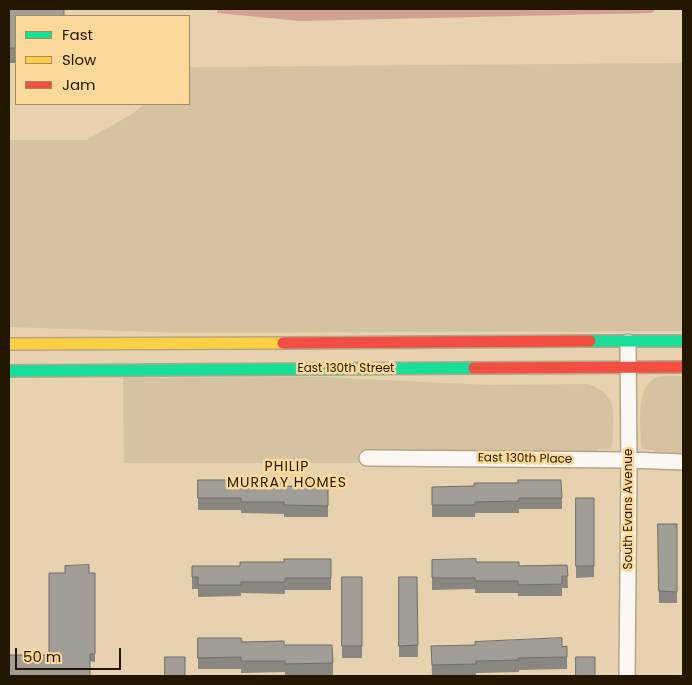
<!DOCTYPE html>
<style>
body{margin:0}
#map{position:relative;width:692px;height:685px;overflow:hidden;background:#e6d2af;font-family:Poppins,sans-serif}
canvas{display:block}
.frame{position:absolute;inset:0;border:10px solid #241700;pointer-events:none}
.legend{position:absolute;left:15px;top:15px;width:175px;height:90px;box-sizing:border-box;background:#fcd998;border:1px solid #a68b5b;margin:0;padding:6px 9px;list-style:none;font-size:15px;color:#241700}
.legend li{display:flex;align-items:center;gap:10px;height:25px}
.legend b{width:25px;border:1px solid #a68b5b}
.scale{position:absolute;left:15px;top:648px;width:106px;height:22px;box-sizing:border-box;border:2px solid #241700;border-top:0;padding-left:6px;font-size:15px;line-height:18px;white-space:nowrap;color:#241700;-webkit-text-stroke:4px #fcd998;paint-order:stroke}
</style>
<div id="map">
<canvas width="692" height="685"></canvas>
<div class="frame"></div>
<ul class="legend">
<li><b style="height:6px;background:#16e098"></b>Fast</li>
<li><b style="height:6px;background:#ffcf43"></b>Slow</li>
<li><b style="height:6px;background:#f24e42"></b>Jam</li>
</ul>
<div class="scale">50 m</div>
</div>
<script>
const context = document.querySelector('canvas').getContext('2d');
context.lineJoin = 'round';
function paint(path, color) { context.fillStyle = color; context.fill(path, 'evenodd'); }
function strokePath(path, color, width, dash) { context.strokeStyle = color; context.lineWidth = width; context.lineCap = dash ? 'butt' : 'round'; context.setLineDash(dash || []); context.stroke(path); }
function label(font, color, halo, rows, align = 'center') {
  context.font = font + ' Poppins,sans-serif'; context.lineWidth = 5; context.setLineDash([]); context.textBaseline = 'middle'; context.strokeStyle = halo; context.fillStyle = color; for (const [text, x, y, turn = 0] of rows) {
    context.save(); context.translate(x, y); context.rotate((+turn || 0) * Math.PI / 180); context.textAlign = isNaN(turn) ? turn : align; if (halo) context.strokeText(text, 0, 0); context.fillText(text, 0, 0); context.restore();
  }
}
paint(new Path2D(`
 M682,63L683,65V331L184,333L9,327V140H86L132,114L144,104H189V67Z
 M683,376V455L654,453V450L643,449L641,445C641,425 634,384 659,377C666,375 676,376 683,376Z
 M321,377L490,385L588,384C621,395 613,417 612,446L609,449H598V452L359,451V463H124L123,378Z`), '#d5c2a0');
paint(new Path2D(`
 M217,9H656L652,13L300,21L217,13Z`), '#d4a093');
const street = new Path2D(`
 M367,458L629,460L683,462
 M627,676L629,468L628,342`);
const fast = new Path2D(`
 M590,341H683
 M9,371L474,368`);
const slow = new Path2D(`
 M9,344L283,343`);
const jam = new Path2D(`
 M283,343L590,341
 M474,368L683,367`);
strokePath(street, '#b4a589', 18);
strokePath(fast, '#b4a589', 14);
strokePath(slow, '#b4a589', 14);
strokePath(jam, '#b4a589', 14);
strokePath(street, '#fbf8f3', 15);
strokePath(fast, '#16e098', 11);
strokePath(slow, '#ffcf43', 11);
strokePath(jam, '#f24e42', 11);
paint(new Path2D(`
 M9,9L16,16V63H9Z
 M198,480L285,486L328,487V517H284V514L241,513V510H198Z
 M432,487L562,498V509H519V513H475V517H432Z
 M576,498H594V577L576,578Z
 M658,524H677V603H659Z
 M331,559V590H285V594L241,593V596L198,597V589H192V566H240Z
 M432,560L519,566L567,565L568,588H562V596H518V593H475V589L432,590Z
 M89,573H95V662L49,655Z
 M342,577H362V658H342Z
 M399,577H417L418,657H399Z
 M198,638L284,645L333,663V675L285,676V672L241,673V669H198Z
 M431,646H567V669L519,670V672L476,673V675L432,676Z`), '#8a8782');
const building = new Path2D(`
 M9,9H64V16H16V48H9Z
 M198,480H241V483H285V486L328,487V506L284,505V502H241V498H198Z
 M518,480H561L562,498H519V501L475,502V505H432V487L474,486V483H518Z
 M576,498H594V566H576Z
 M658,524H677V592L659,591Z
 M284,559H331V578H285V582H241V585H198V577H192V566H240V562H284Z
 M476,559V562H519V566L567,565L568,576H562V584L518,585V581H475V578H432V560Z
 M89,565V573H95V654H90V676H9V655H49V573H65V566Z
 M342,577H362V646H342Z
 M399,577H417L418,645L399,646Z
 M198,638H241L242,642L284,641V645H332L333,663L285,664V661H241V657L198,658Z
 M562,638V647L567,646V657L518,658L519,660L476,661V664L432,665L431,646L475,645V642Z
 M165,657H185V676H165Z
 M576,657H595V676H576Z`);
paint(building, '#a19d97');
strokePath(building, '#716e6a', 1);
label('12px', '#241700', '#fcd998', [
 ["East 130th Street",346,369],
 ["East 130th Place",525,459,1],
 ["South Evans Avenue",629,509,-90]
]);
context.letterSpacing = '1px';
label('14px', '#241700', '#fcd998', [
 ["PHILIP",287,467],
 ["MURRAY HOMES",287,483]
]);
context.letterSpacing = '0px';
</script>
